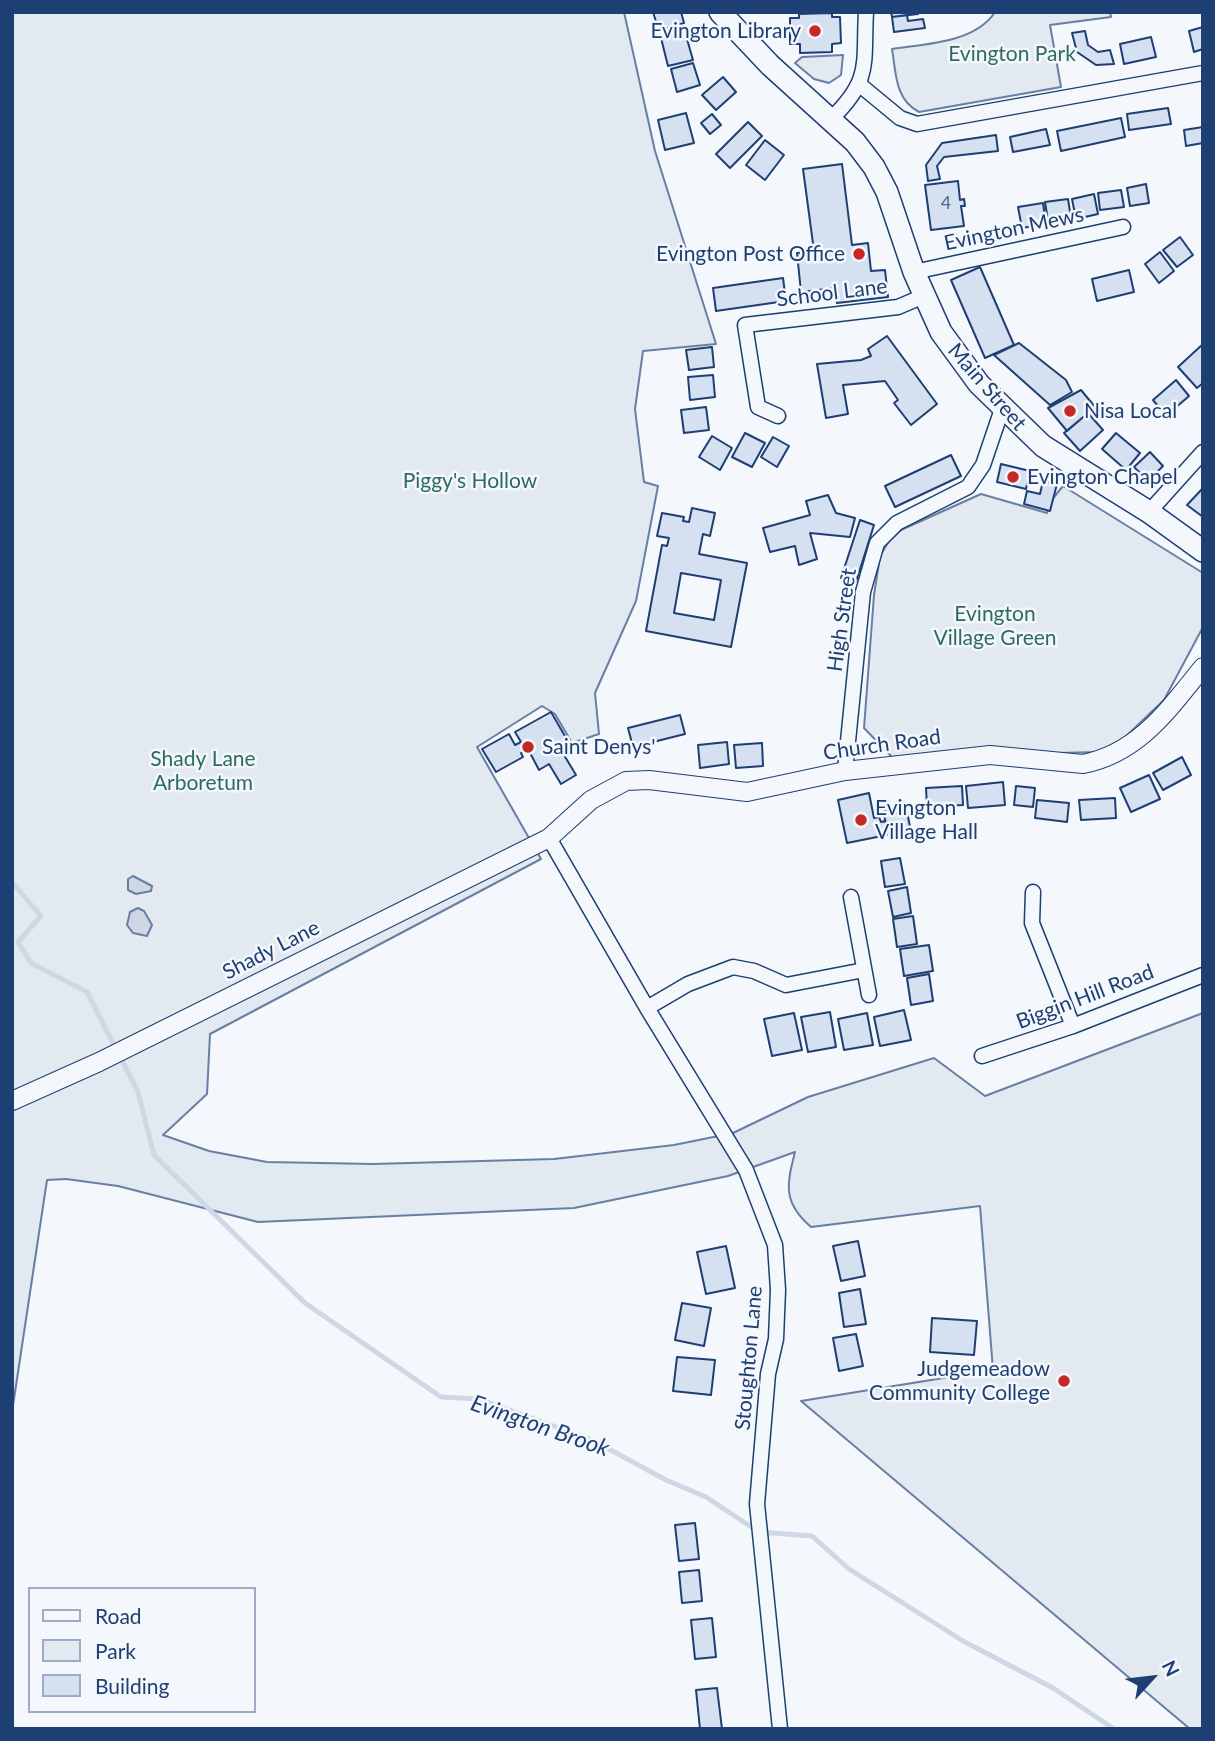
<!DOCTYPE html>
<style>
body{margin:0}
#map{position:relative;width:1215px;height:1741px;overflow:hidden;background:#f4f7fb;font-family:Lato,sans-serif}
canvas{display:block}
.frame{position:absolute;inset:0;border:14px solid #1d3f73;pointer-events:none}
.legend{position:absolute;left:28px;top:1587px;width:228px;height:126px;box-sizing:border-box;background:#f4f7fb;border:2px solid #9eadc5;margin:0;padding:9px 12px;list-style:none;font-size:21px;color:#1d3f73}
.legend li{display:flex;align-items:center;gap:14px;height:35px}
.legend b{width:35px;border:2px solid #9eadc5}
.north{position:absolute;left:1117px;top:1643px;width:70px;height:70px;-webkit-text-stroke:5px #f4f7fb;paint-order:stroke;rotate:63deg;font-size:19px;font-weight:700;line-height:28px;text-align:center;color:#1d3f73}
.north::after{content:'';display:block;margin:auto;width:24px;height:32px;background:#1d3f73;clip-path:polygon(50% 0,100% 100%,50% 72%,0 100%)}
</style>
<div id="map">
<canvas width="1215" height="1741"></canvas>
<div class="frame"></div>
<ul class="legend">
<li><b style="height:9px;background:#f4f7fb"></b>Road</li>
<li><b style="height:19px;background:#e3e9f0"></b>Park</li>
<li><b style="height:19px;background:#d5e0f0"></b>Building</li>
</ul>
<div class="north">N</div>
</div>
<script>
const context = document.querySelector('canvas').getContext('2d');
context.lineJoin = 'round';
function paint(path, color) { context.fillStyle = color; context.fill(path, 'evenodd'); }
function strokePath(path, color, width, dash) { context.strokeStyle = color; context.lineWidth = width; context.lineCap = dash ? 'butt' : 'round'; context.setLineDash(dash || []); context.stroke(path); }
function label(font, color, halo, rows, align = 'center') {
  context.font = font + ' Lato,sans-serif'; context.lineWidth = 5; context.setLineDash([]); context.textBaseline = 'middle'; context.strokeStyle = halo; context.fillStyle = color; for (const [text, x, y, turn = 0] of rows) {
    context.save(); context.translate(x, y); context.rotate((+turn || 0) * Math.PI / 180); context.textAlign = isNaN(turn) ? turn : align; if (halo) context.strokeText(text, 0, 0); context.fillText(text, 0, 0); context.restore();
  }
}
const green = new Path2D(`
 M12,12H624L655,151L716,344L643,351L635,409L644,482L658,486L636,601L595,693L599,734L572,743L555,714L542,706L477,747L541,859L210,1034L207,1094L163,1135L209,1151L267,1162L373,1164L554,1159L674,1145L733,1133L808,1097L934,1058L985,1096L1203,1013V1729H1190L801,1401L993,1370L980,1206L811,1227C782,1202 787,1184 795,1152L728,1176L574,1208L258,1222L118,1186L66,1179L47,1180L12,1412Z
 M995,12H1110L1111,17L1050,25L1061,87L919,112C895,100 896,73 892,49C925,44 975,43 995,12Z
 M843,55L841,75L829,83L814,79L795,63L802,57Z
 M1063,486L1203,573V627L1164,700L1121,741L1099,752L892,757L864,728L874,595L880,556L889,541L901,530L981,494L1047,513L1050,502Z`);
paint(green, '#e3e9f0');
strokePath(green, '#687fa3', 2);
const water = new Path2D(`
 M133,876L152,886L151,891L136,894L128,890V879Z
 M138,908L144,911L152,925L147,936L133,933L127,925L130,912Z`);
paint(water, '#cfd7e4');
strokePath(water, '#687fa3', 2);
strokePath(new Path2D(`
 M12,882L41,916L18,942L31,963L87,992L138,1092L154,1155L305,1303L441,1397L479,1399L592,1440L666,1480L706,1497L759,1532L812,1536L849,1569L963,1641L1053,1688L1114,1729`), '#cfd7e4', 5);
const building = new Path2D(`
 M653,12H681L684,23L659,31Z
 M891,12H918V14L892,17Z
 M832,13V17H840L841,43L832,44V52L800,53V44H790V18H799V14Z
 M907,15L908,21L923,19L925,28L894,32L892,17Z
 M1203,27V49L1194,52L1189,31Z
 M1085,31L1088,45L1098,52L1110,50L1114,64L1096,65L1077,52L1072,33Z
 M685,32L693,60L668,66L661,38Z
 M1151,37L1156,57L1124,64L1120,44Z
 M693,63L700,85L677,92L671,69Z
 M723,77L736,92L716,110L702,95Z
 M1168,108L1171,124L1129,130L1127,114Z
 M686,113L694,143L665,150L658,120Z
 M712,114L721,125L710,134L701,123Z
 M1121,118L1125,137L1061,151L1057,131Z
 M748,122L762,136L730,168L716,154Z
 M1203,127V143L1186,146L1184,130Z
 M1046,129L1050,145L1013,152L1010,137Z
 M996,135L998,151L944,157L937,166L940,179L928,181L926,165L942,143Z
 M765,140L784,155L765,180L746,165Z
 M842,164L852,245L868,243L871,271L885,270L888,297L837,303L835,288L801,292L797,253L814,251L803,169Z
 M958,181L960,200L964,199L965,206H961L964,226L931,230L925,185Z
 M1146,184L1149,203L1130,206L1127,188Z
 M1121,190L1124,207L1100,210L1098,193Z
 M1094,194L1098,214L1076,219L1072,199Z
 M1068,199L1071,218L1048,221L1045,202Z
 M1043,203L1046,224L1022,228L1018,207Z
 M1180,237L1193,255L1177,267L1163,250Z
 M1160,252L1174,271L1159,283L1145,264Z
 M980,267L1014,345L985,358L951,280Z
 M1129,270L1134,292L1097,301L1092,279Z
 M783,278L786,301L716,311L713,288Z
 M887,336L937,404L911,425L894,403L898,400L885,381L843,385L848,414L826,418L817,364L861,360L871,356L868,349Z
 M1019,343L1066,380L1072,392L1050,405L994,355Z
 M1203,344V383L1197,388L1178,367Z
 M712,347L714,367L689,370L686,350Z
 M713,375L715,397L690,400L688,377Z
 M1176,380L1189,396L1166,416L1153,400Z
 M1081,390L1095,407L1067,431L1048,408Z
 M706,407L709,430L684,433L681,410Z
 M1088,413L1103,430L1080,451L1064,433Z
 M745,433L765,443L752,467L732,457Z
 M1116,433L1140,453L1126,470L1102,449Z
 M712,436L732,448L720,470L699,457Z
 M773,437L789,446L777,467L761,457Z
 M1150,452L1163,466L1148,481L1134,467Z
 M951,455L961,476L895,507L885,486Z
 M1001,464L1030,471L1026,489L997,482Z
 M1043,481L1057,484L1050,511L1024,504L1027,491L1040,494Z
 M1203,488V517L1187,505Z
 M828,495L836,513L855,518L850,537L810,533L817,559L799,565L795,546L770,552L763,528L810,515L806,501Z
 M692,508L715,513L710,536L703,534L699,554L747,563L731,647L646,631L662,545L667,546L669,538L657,536L662,513L684,517L683,521L689,522ZM681,573L721,580L714,620L674,613Z
 M860,520L874,525L856,582L841,578Z
 M551,712L573,750L564,755L576,775L561,784L549,764L539,770L528,749L521,753L523,757L496,772L482,749L509,734L515,745L521,742L515,732Z
 M680,715L685,734L633,747L628,728Z
 M727,742L729,764L700,768L698,745Z
 M762,743L763,766L736,768L734,745Z
 M1182,757L1191,775L1163,790L1153,773Z
 M1149,775L1160,799L1131,812L1120,788Z
 M1003,782L1005,805L968,808L966,786Z
 M962,786L963,805L927,807L926,788Z
 M1016,786L1035,788L1033,807L1014,805Z
 M869,793L874,818L879,817L881,822L885,821L887,835L847,843L838,800Z
 M1115,798L1116,818L1081,820L1079,800Z
 M1037,800L1069,803L1067,822L1035,818Z
 M896,808L897,813L907,811L910,827L888,832L883,811Z
 M900,858L905,884L885,887L881,861Z
 M907,887L911,913L893,917L888,891Z
 M913,916L917,944L897,947L893,919Z
 M929,945L933,971L904,976L900,949Z
 M929,974L933,1001L911,1005L907,978Z
 M904,1010L911,1040L880,1046L874,1017Z
 M830,1012L836,1047L808,1052L801,1017Z
 M794,1013L802,1050L772,1056L764,1019Z
 M867,1013L873,1045L844,1050L838,1019Z
 M858,1241L865,1276L841,1281L833,1246Z
 M726,1246L735,1288L706,1294L697,1252Z
 M860,1289L866,1324L844,1327L839,1293Z
 M682,1303L711,1308L704,1346L675,1340Z
 M932,1318L977,1321L974,1355L930,1352Z
 M856,1334L863,1366L839,1371L833,1338Z
 M677,1357L715,1360L711,1395L673,1391Z
 M695,1523L699,1559L679,1561L675,1525Z
 M699,1570L702,1601L682,1603L679,1572Z
 M712,1618L716,1657L695,1659L691,1620Z
 M717,1688L722,1729H700L696,1690Z`);
paint(building, '#d5e0f0');
strokePath(building, '#1d3f73', 2);
const minor = new Path2D(`
 M860,85L900,118L917,124L1203,73
 M832,118C872,79 863,64 866,12
 M914,272L1123,227
 M778,416L758,407L745,325L898,307L924,296
 M1149,512L1203,452
 M845,771L863,592L877,543L897,523L968,487L983,465L1002,409
 M549,838L647,1008L746,1170L775,1245L778,1290L776,1339L768,1374L757,1504L780,1729
 M1033,892L1032,923L1073,1026
 M851,897L869,995
 M647,1008L688,984L733,967L754,971L786,985L864,970
 M982,1056L1073,1026L1203,975`);
const tertiary = new Path2D(`
 M12,1101L99,1062L549,838L591,800L626,781L649,780L747,792L845,771L990,755L1083,764C1139,753 1169,709 1203,667`);
const secondary = new Path2D(`
 M720,12L770,65L855,142L874,167L887,192L914,272L941,332L979,384L1043,446L1149,512L1203,551`);
strokePath(minor, '#1d3f73', 17);
strokePath(tertiary, '#1d3f73', 20);
strokePath(secondary, '#1d3f73', 24);
strokePath(minor, '#f4f7fb', 14);
strokePath(tertiary, '#f4f7fb', 18);
strokePath(secondary, '#f4f7fb', 21);
for (const [x, y, r, color] of [
 [815,31,7,"#c62828"],
 [859,254,7,"#c62828"],
 [1070,411,7,"#c62828"],
 [1013,477,7,"#c62828"],
 [528,747,7,"#c62828"],
 [861,820,7,"#c62828"],
 [1064,1381,7,"#c62828"]
]) { const dot = new Path2D(); dot.arc(x, y, r, 0, 2 * Math.PI); context.fillStyle = color; context.fill(dot); strokePath(dot, '#f4f7fb', 2.5); }
label('18px', '#4b6792', null, [
 ["4",946,203]
]);
label('21px', '#1d3f73', '#f4f7fb', [
 ["Evington Library",801,31,"right"],
 ["Evington Post Office",845,254,"right"],
 ["Nisa Local",1084,411],
 ["Evington Chapel",1027,477],
 ["Saint Denys'",542,747],
 ["Evington",875,808],
 ["Village Hall",875,832],
 ["Judgemeadow",1050,1369,"right"],
 ["Community College",1050,1393,"right"]
], 'left');
label('21px', '#2c6c60', '#f4f7fb', [
 ["Evington Park",1012,54],
 ["Piggy's Hollow",470,481],
 ["Evington",995,614],
 ["Village Green",995,638],
 ["Shady Lane",203,759],
 ["Arboretum",203,783]
]);
label('21px', '#1d3f73', '#f4f7fb', [
 ["Evington Mews",1014,229,-12],
 ["School Lane",832,293,-7],
 ["Main Street",987,387,49],
 ["High Street",842,620,-82],
 ["Church Road",882,745,-8],
 ["Shady Lane",271,950,-27],
 ["Biggin Hill Road",1085,997,-21],
 ["Stoughton Lane",749,1358,-85]
]);
label('italic 23px', '#1d3f73', '#f4f7fb', [
 ["Evington Brook",540,1426,19]
]);
</script>
